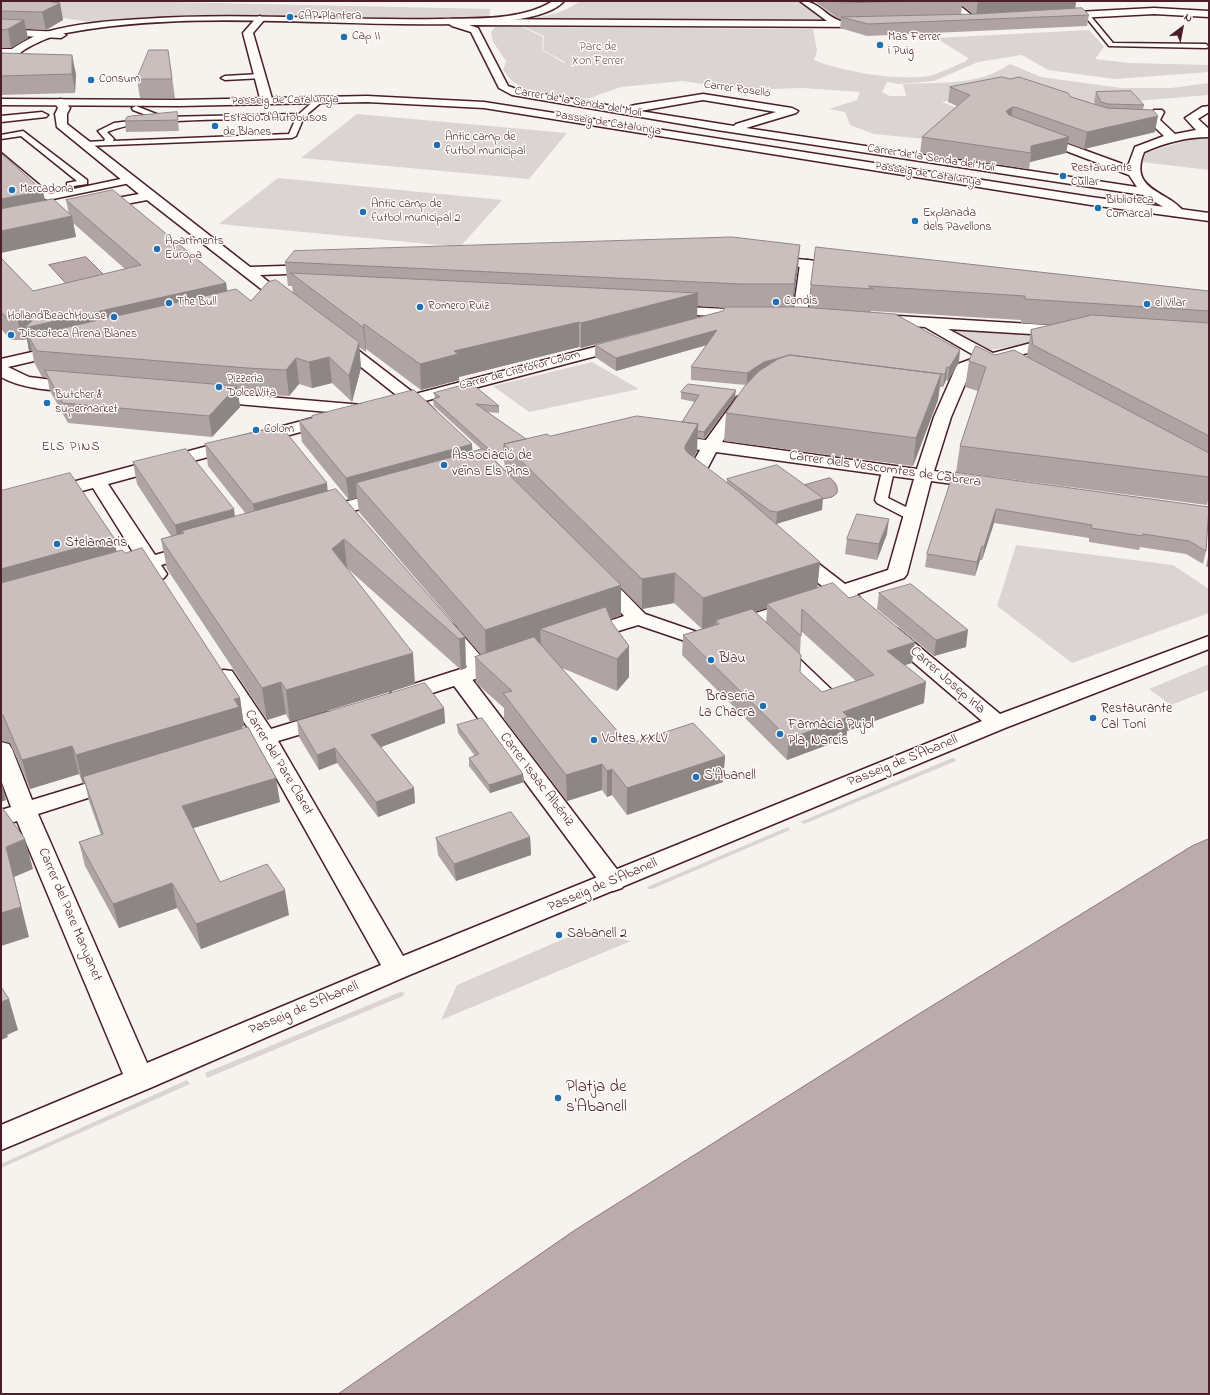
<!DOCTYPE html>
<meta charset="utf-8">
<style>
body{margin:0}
#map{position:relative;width:1210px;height:1395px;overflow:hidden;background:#f6f3ef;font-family:"Indie Flower",sans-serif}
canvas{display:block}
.frame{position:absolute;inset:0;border:2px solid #4a1f2b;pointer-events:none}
.north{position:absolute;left:1162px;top:8px;width:40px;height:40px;-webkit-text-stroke:3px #fdfcf7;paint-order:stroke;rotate:32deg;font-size:11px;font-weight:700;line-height:16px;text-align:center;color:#4a1f2b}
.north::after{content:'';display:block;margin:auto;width:14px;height:18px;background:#4a1f2b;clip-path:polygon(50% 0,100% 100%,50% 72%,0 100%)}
</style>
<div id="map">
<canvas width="1210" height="1395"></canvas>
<div class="frame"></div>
<div class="north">N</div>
</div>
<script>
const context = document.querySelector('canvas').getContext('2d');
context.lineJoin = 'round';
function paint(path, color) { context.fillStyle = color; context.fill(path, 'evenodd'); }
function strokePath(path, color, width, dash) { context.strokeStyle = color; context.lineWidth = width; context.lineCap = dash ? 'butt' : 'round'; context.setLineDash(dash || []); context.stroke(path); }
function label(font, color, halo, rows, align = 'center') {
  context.font = font + ' "Indie Flower",sans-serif'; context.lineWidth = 3; context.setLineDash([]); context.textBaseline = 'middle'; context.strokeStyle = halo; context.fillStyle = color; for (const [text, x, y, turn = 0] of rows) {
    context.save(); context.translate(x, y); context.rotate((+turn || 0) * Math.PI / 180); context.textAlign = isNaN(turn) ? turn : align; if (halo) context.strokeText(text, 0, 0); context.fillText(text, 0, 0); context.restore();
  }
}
paint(new Path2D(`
 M1,1H124L490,9L489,19L440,23L174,19L111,25L56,17Z
 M580,1H805L837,24L530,19C548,15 565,13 580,1Z
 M495,27H522L543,37L542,50L564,63L557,70L565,62L543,50L544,36L524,27L813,29L817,51L814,60C842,72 899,81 929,76C941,73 954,66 966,61L968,58L936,38L1089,30L1104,47L1095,59L1129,63L1209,65V72L1115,79L1048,70L1022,55L978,62L934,81L899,84L887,82L882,92L890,96H906L903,84C939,82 979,86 1010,64L1041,77L1121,88H1171L1209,83V95L1136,101L1089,102L1069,106L1003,89L942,102L1000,125L925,139L874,134L850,125L845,112L829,109L857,100L860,92L802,88L741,90L683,81L621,87L590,98L563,99L530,93L512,81L503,70L506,61L493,42L491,32Z
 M357,114L567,133L529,179L301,158Z
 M1196,138H1209V170L1141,162L1144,153Z
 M278,178L502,200L460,247L219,224Z
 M932,325L1077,335L980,352Z
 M592,362L639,389L529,412L493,386Z
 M1016,545L1173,565L1209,589V613L1072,663L997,606Z
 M1209,664V690L1171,705L1149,689Z
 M952,758H955L956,761L804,824L800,822Z
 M788,827L790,830L652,889H648L647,887Z
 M582,931L631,941L441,1020L457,985Z
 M400,992L405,993L403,996L207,1078L205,1073Z
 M187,1080L190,1084L1,1168V1164Z`), '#dcd4d2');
const water = new Path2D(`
 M86,257L111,282L72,290L49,265Z
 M830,478C836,483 838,486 837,493L832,497L822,499L805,485Z
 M1209,839V1394H338L575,1230L909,1020L1192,846Z`);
paint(water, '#bbabac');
strokePath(water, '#8e7378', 1);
const service = new Path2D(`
 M1084,13H1088L1113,43L1206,44L1209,47L1206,48L1109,46L1084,15Z
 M260,74H263V78L225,80L221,78L225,76Z
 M317,98L324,100L304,117L296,136L292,138L86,146L82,144L86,142L104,141L105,139L98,131L114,123L154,118L133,110L132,108L136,106L164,117L299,114ZM296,118L289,134L113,141L114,139L107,132C129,123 154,122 176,121C216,119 256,119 296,118Z
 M23,131L87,180V184L67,187V183L77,181L21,136L1,139V135Z
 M1,153L50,194L130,177L134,180L130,183L48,200L45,199L1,159Z
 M888,467L894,471L888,498L918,513L919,516L918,519H908L877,503L875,500L882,471Z
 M786,650L791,651L835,693L837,696L835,699H825L781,657L779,654L781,651Z`);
const pedestrian = new Path2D(`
 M807,260L812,261L814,264L807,314L805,317H795L793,314L800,264L802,261Z
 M460,673L468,674L622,876L626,882L622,888L613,891L604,888L449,679L452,674Z`);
const minor = new Path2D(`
 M800,1C819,1 823,14 838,20C848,25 867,15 875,24L870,27L469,25L478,28L508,86L519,90L630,109L631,106L635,105L703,94L792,108L798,111L796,113L746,128L1137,187L1129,175L1035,139L1033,137L1039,133L1043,135L1128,166L1135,147L1164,136L1148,121L1154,110H1162L1164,112L1160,120L1175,134L1196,130L1185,118L1202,107L1209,106V112L1198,119L1209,129V137C1186,137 1165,143 1144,152C1128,192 1169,190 1185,213L1183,216H1173L1165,208L1143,195L717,130L512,95L499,88L471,32L452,26L446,22L451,19L827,21ZM703,100L776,112L736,124L734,126L640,111Z
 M943,1H954L979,21L977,23H971Z
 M1154,8L1209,11V17L1154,14L1058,19L1053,16L1058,13Z
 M260,16L265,19L253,33L273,102L267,105L261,102L243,33L257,17Z
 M1,29L61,32L66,35L61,38L1,35Z
 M1,49H15L20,52L15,55H1Z
 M60,99L64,100L70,108L67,114V124L250,267L315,265L320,266L322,269L320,272L315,273L260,275L295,303L293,306H283L147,200L95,210L90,209L88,206L90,203L139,194L57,127L55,114L58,108L54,102Z
 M769,256L844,264L849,265L851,268L849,271L844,272L764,263L762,260L764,257Z
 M667,306L747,310L752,311L754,314L752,317L747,318L662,313L660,310L662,307Z
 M881,315L1064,326L1069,328L1072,331L1069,334L1064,336L948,329L993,353L1058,336L1063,338L1066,341L1063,344L1004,359L1006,362L1004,365L998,367L989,364L971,370L951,417L934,471L982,478L988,479L991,483L988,487L982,488L931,481L907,574L904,578L857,594L860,598L857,602L850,604L839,599L697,645L638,625L586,641L579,639L576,635L579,631L624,616L591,580L594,576L601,574L608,576L645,614L697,632L827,590L788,559L785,555L788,551L795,549L802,551L845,584L888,570L914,479L716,452L704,475L716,486L713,490C702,493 692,486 685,476L700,450L661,444L658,440L661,436L667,435L706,440L737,397L743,396L749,397L751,401L722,442L917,469L934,417L956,367L958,364L977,357L925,327L876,323L873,320L876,317Z
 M336,335L341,337L415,394L625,339L630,341L633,344L630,347L425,401L435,411L433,415C422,417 417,411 409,405L402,407L396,406L394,402L400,398L331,343L328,340L331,337Z
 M63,345L69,347L71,350L69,353L8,367L29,377L85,384L87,387L85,390L79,392C54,390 24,390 1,377V359Z
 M209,392L363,405L369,406L371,410L369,414L363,415L203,401L201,397L203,393Z
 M328,414L334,415L336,419L334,423L108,484L155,555L194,544L201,546L204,550L201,554L161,565L167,574L164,578L157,580L150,578L145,570L123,576L116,574L113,570L116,566L138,560L93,488L1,513V501Z
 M386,491L392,492L395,496L392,500L321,520L314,518L312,514L314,510Z
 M446,622L453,624L485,661L504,656L512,657L515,662L512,667L408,701L400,703L392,701L389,696L392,691L467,667L436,628L439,624Z
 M891,627L898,629L1000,714L1209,636V649L1005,728L407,976L150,1088L1,1150V1125L123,1074L17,821L1,826V810L11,807L1,780V742L9,744L12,749L32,800L114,775L122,777L126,782L122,787L38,814L147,1063L381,965L259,747L226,756L218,754L215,749L218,744L252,734L213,676L216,671L224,670L232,671L271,729L327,712L335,714L338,719L335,724L278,741L403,956L982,721L884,637L881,633L884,629Z`);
const tertiary = new Path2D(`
 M553,1H564C546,22 482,23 456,24C327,27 194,9 66,33C51,36 37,42 24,50C17,55 9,62 1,64V56C15,47 29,37 46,32C77,23 110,21 142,19C241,12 341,21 441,19C477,18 521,21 553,1Z
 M367,96L484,102L1091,197L1209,213V221L1091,205L484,108L367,102L179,106L1,105V99L179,100Z
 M42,112L48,115L46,117L1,122V116Z`);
strokePath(service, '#4a1f2b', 3);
strokePath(pedestrian, '#4a1f2b', 3);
strokePath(minor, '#4a1f2b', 3);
strokePath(tertiary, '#4a1f2b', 3);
paint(service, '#fdfcf7');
paint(pedestrian, '#fdfcf7');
paint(minor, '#fdfcf7');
paint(tertiary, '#fdfcf7');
paint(new Path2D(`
 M1,1L60,3L63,20L46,30L26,29L28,38L11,48H1Z
 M814,1H1076L1075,8L1089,15L1087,26L867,36L840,28L841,19H839ZM962,5L973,14H961Z
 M1,53L76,74L75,93L1,95Z
 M171,69L175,98H140L137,79Z
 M950,87L1071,97L1095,104L1094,102L1096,92L1144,105L1143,109L1155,132L1084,149L1068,143L1066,153L1030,162L1029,169L920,153L922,137L957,106L948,102Z
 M177,112L179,131L126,132L125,121Z
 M66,200L226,283L227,291L251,301L293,293L292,286H288L285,262L798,268L792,307L809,308L811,285L1209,291V497L1207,505L956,472L960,446L978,391L965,387L969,361L995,355L1027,357V355L1031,330L1051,325L1021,323V320L871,311V312L959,362L948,381L946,380L943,387H940L938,400L913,466L724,441L726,413L746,385L691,380V367L707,345L616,371L595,357V345L723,311L725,308L698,306L581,348L579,347L459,377V380L421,390L366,349V352L359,347L361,368L352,402L332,383L312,388L299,384L289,396L238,393L240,407L212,437L68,423L50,391L47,377H42L34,362L32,350L29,351L27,339L22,340H11L1,329V258L33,291L125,269L73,223L76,237L45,201L69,214Z
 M681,392L735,397L704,439L697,438V451L693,457L727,483V479L822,510L776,524L818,588L912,663L905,665L924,703L847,731L846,738L787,760L682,655L683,635L702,629L674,603L642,609L621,588V615L611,619L612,623L629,646V677L617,691L562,668L629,744L725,756L723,782L627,815L612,795L607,797L602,790L567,801L504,719V708L476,683L475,657L481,655L359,512L357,498L349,500L302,442L299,421L312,418L472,452L481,449L434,406L433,399H435L434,393L499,406V413L487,412L526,439L682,422L695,402L681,399ZM504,458L505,470L495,460ZM767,608L766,623L755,612ZM801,631L856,681L822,692L800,672V654Z
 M205,444L328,491L465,637L466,668L461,670L347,568L415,684L290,722L286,714L267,720L167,569L161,539L171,536L137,484L133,462L235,517L246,514L208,466Z
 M954,472L1209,507L1206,551L1203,564L1186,554L1140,547L1139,550L1089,542V538L994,523L982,560H980L975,576L925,567L927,554Z
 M1,491L117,552L240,698L244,726L242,727V729L280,802L193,828L220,882L289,915L201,949L177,908L119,928L85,866L79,842L101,835L89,801L85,783L83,784L79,774L30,789L10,743L1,741Z
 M887,534L877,560L845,554L847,539Z
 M1209,553V568L1206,566Z
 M879,593L966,647L934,656L877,609Z
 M444,708L445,723L381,747L414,788L415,803L378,817L337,763L319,770L299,737L297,721Z
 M457,725L523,774L524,782L490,793L469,766V758L475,756L458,733Z
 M530,837L531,855L456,881L438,855L436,838Z`), '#afa4a3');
paint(new Path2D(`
 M978,1H1076L1075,11L976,16Z
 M60,3L63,20L46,30L42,12Z
 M24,20L28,38L11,48L8,29Z
 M72,55L76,74L75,93L72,74Z
 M1013,107L1010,123L1006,111Z
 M1158,116L1155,132L1084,149L1087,132Z
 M1069,137L1066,153L1030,162L1031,153V146Z
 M43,191L47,210L1,219V199Z
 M72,216L76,237L1,253V231Z
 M800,245L798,268L792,308L794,284Z
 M226,283L229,304L28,336L32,350L29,351L27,339L22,340L17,318L42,312Z
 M698,293L697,318L581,348V323Z
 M579,322V347L459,377V380L421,390L420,364L454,351Z
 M364,324L366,349V352L363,327Z
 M717,330V342L616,371V358Z
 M359,342L361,368L352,402L349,376Z
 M960,350L959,362L948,381L949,368Z
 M789,356L747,385V373L764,362Z
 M329,357L332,383L312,388L309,362Z
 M296,358L299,384L289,396L286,370Z
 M947,367L946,380L943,387L945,374Z
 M941,374L938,400L913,466L916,438Z
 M237,386L240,407L212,437L209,416Z
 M736,390L735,397L704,439V432Z
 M698,424L697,451L684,474L685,446Z
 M472,444L473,465L356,483L357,498L349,500L346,478Z
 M504,451V458L493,460V453Z
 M327,483L329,505L257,526L253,504Z
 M823,498L822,510L776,524L777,512Z
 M234,509L237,531H182L185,546L179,547L175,525Z
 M996,509L994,523L982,560L984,547Z
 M889,519L887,534L877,560L879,544Z
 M114,538L119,564L1,597V569Z
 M344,539L347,568L332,549Z
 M982,546L980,560L975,576L977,562Z
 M820,562L817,592L767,604V608L719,623L716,620V624L702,629L703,598Z
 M675,573L674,603L642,609V579Z
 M621,585V615L559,636L540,629L541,643L486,661L485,630Z
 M968,630L966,647L934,656L936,640Z
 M465,637L466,668L461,670L459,639Z
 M915,642L912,663L885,671L887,651Z
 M629,646V677L617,691V659Z
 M413,653L415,684L290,722L286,690Z
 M281,682L286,714L267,720L262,688Z
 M926,682L924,703L847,731L846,738L787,760L789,739L843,712Z
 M240,698L244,726L242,727L243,736L83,777L85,783L83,784L76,755Z
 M444,708L445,723L373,750L371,735Z
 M72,746L79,774L30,789L22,760Z
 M335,748L337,763L319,770L317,755Z
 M725,756L723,782L627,815V788Z
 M602,764V790L567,801L566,775Z
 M612,769V795L607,797V771Z
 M523,774L524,782L490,793L489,785Z
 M276,778L280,802L187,830L182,806Z
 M1,780L6,800L1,802Z
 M414,788L415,803L378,817L376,802Z
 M530,837L531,855L456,881L454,864Z
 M25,839L33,869L14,877L29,937L1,946V913L6,847Z
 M172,883L177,908L119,928L113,904Z
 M285,890L289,915L201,949L196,924Z
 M9,999L18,1030L7,1035L8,1037L1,1040V1002Z`), '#8e8685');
const building = new Path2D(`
 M1,1H45L60,3L42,12L1,11Z
 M838,1H922L841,3Z
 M1082,8L1089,15L868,24L841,17L976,14Z
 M1,19L24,20L8,29L1,30Z
 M149,50H168L172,79H137Z
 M1,53L72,55V74L1,76Z
 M1002,77L1010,79L1019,77L1068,93L1071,97L1107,108L1153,110L1158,116L1087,132L1018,108L1013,107L1006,111L1009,115L1069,137L1031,146V153L922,137L970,95L950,87Z
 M1131,91L1144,105L1108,104L1101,102L1096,92Z
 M177,112L178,120L125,121L127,117L131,116Z
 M1,153L43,191L1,199Z
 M113,190L226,283L24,328L42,312L17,318L6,317L1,312V258L33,291L141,265L66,200Z
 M53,199L72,216L1,231V209Z
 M732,237L800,245L794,284H739L285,262L294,251Z
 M816,247L1209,291V311L1025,299V296L868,286L873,289L811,285Z
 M291,273L698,293L581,323L579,322L454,351L458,354L420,364L364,324L363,327Z
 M276,280L359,342L349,376L329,357L309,362L296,358L286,370L247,368L37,351L28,336L236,289L251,301L268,282Z
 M725,307H801L895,314L960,350L949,368L947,367L945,374H941L790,355L764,362L747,373L691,367L717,330L616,358L595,345L723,311Z
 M1092,315L1209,323V436L1033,345L1031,330Z
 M976,346L995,355L1014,350L1209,453V477L960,446L986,367L969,361Z
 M790,355L941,374L916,438L726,413L744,387L759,371L778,359Z
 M45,370L237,386L209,416L63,403Z
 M471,383L499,406L476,404L526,439L504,444V451L493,453L433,399L440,397L434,393Z
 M688,384L736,390L704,432L697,431L698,424L682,422L699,395L681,392Z
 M414,390L472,444L346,478L299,421L312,418V416Z
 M637,416L698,424L685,446V449L688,453L738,491L820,562L703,598L675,573L642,579L504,444L547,434L550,436Z
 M281,426L327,483L253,504L205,444Z
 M186,449L234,509L175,525L133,462Z
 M483,449L621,585L485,630L356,483Z
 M777,465L823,498L777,512L770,511L727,479Z
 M954,472L1209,507L1206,551L1189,541L1143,534L1142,536L1117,532L1091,528L1092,525L996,509L984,547L982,546L977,562L927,554Z
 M70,473L114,538L1,569V491Z
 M336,489L465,637L459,639L344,539L332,549L413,653L286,690L281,682L262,688L161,539L184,533L182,531Z
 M857,514L889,519L879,544L847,539Z
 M142,548L240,698L234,699L239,707L76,755L72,746L22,760L3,715L1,714V583L122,550L125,553Z
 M833,583L849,598L858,595L915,642L887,651L926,682L843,712L848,717L789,739L683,635L719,624L716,620L752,609L801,655L800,672L822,692L874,675L802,609L801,636L767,604Z
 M911,584L968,630L936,640L879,593Z
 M606,607L612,623L629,646L617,659L540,629Z
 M534,637L629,744L693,723L725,756L627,788L612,769L607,771L602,764L566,775L503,693L512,691L475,657Z
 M425,683L444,708L371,735L414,788L376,802L335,748L317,755L297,721Z
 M482,718L523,774L489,785L469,758L479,754L457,725Z
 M248,727L276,778L182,806L220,882L267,864L285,890L196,924L172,883L113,904L79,842L103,834L83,777Z
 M1,806L25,839L6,847L21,907L1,913Z
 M511,812L530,837L454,864L436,838Z
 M1,987L9,999L1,1002Z`);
paint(building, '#cbbfbe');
strokePath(building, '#8e8685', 1);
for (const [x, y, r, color] of [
 [290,17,4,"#1f6fb2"],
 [344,37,4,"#1f6fb2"],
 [880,45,4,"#1f6fb2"],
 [91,80,4,"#1f6fb2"],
 [215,126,4,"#1f6fb2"],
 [437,145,4,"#1f6fb2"],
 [1063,176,4,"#1f6fb2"],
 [12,190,4,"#1f6fb2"],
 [1098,208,4,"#1f6fb2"],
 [363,212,4,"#1f6fb2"],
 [915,221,4,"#1f6fb2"],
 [157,249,4,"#1f6fb2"],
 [776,302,4,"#1f6fb2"],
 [169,303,4,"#1f6fb2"],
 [1147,304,4,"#1f6fb2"],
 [420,307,4,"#1f6fb2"],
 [114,317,4,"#1f6fb2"],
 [11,335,4,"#1f6fb2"],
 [219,387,4,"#1f6fb2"],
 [47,403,4,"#1f6fb2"],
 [256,430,4,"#1f6fb2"],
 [444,465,4,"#1f6fb2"],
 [57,544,4,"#1f6fb2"],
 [711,660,4,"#1f6fb2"],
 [763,706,4,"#1f6fb2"],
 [1093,718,4,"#1f6fb2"],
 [780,734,4,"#1f6fb2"],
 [594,740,4,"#1f6fb2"],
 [696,777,4,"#1f6fb2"],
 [559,935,4,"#1f6fb2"],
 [558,1098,4,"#1f6fb2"]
]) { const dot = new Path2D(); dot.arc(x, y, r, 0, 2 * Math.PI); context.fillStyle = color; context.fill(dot); strokePath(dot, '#fdfcf7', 1.5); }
label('12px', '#4a1f2b', '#fdfcf7', [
 ["CAP Plantera",298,17],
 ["Cap II",352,37],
 ["Mas Ferrer",888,38],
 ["i Puig",888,52],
 ["Consum",99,80],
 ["Estació d'Autobusos",223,119],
 ["de Blanes",223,133],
 ["Antic camp de",445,138],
 ["futbol municipal",445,152],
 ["Restaurante",1071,169],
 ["Cullar",1071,183],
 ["Mercadona",20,190],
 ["Biblioteca",1106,201],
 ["Comarcal",1106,215],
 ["Antic camp de",371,205],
 ["futbol municipal 2",371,219],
 ["Explanada",923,214],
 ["dels Pavellons",923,228],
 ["Apartments",165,242],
 ["Europa",165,256],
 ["Condis",784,302],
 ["The Bull",177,303],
 ["el Vilar",1155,304],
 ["Romero Ruiz",428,307],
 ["HollandBeachHouse",106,317,"right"],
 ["Discoteca Arena Blanes",19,335],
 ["Pizzeria",227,380],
 ["Dolce Vita",227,394],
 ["Butcher &",55,396],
 ["supermarket",55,410],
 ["Colom",264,430]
], 'left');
label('12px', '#6e4c55', '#fdfcf7', [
 ["Parc de",598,48],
 ["Xon Ferrer",598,62]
]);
label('12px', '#4a1f2b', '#fdfcf7', [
 ["Carrer Roselló",737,90,8],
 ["Passeig de Catalunya",285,101,-1],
 ["Carrer de la Senda del Molí",578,103,10],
 ["Passeig de Catalunya",608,124,9],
 ["Carrer de la Senda del Molí",931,159,9],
 ["Passeig de Catalunya",928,175,9],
 ["Carrer de Cristófor Colom",520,371,-15]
]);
context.letterSpacing = '1px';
label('13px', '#4a1f2b', '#fdfcf7', [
 ["ELS PINS",71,448]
]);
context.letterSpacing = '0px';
label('14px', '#4a1f2b', '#fdfcf7', [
 ["Associació de",452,457],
 ["veïns Els Pins",452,473],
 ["Stelamaris",65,544],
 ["Blau",719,660],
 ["Braseria",755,698,"right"],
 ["La Chacra",755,714,"right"],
 ["Restaurante",1101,710],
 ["Cal Toni",1101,726],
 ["Farmàcia Pujol",788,726],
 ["Pla, Narcís",788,742],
 ["Voltes XXLV",602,740],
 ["S'Abanell",704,777],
 ["Sabanell 2",567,935]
], 'left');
label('14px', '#4a1f2b', '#fdfcf7', [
 ["Carrer dels Vescomtes de Cabrera",885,470,8],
 ["Carrer Josep Irla",947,681,41],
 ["Passeig de S'Abanell",903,762,-22],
 ["Carrer del Pare Claret",278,763,59],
 ["Carrer Isaac Albéniz",536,780,53],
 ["Passeig de S'Abanell",603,886,-23],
 ["Carrer del Pare Manyanet",69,915,67],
 ["Passeig de S'Abanell",304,1009,-23]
]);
label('17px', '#4a1f2b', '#fdfcf7', [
 ["Platja de",566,1088],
 ["s'Abanell",566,1108]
], 'left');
</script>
